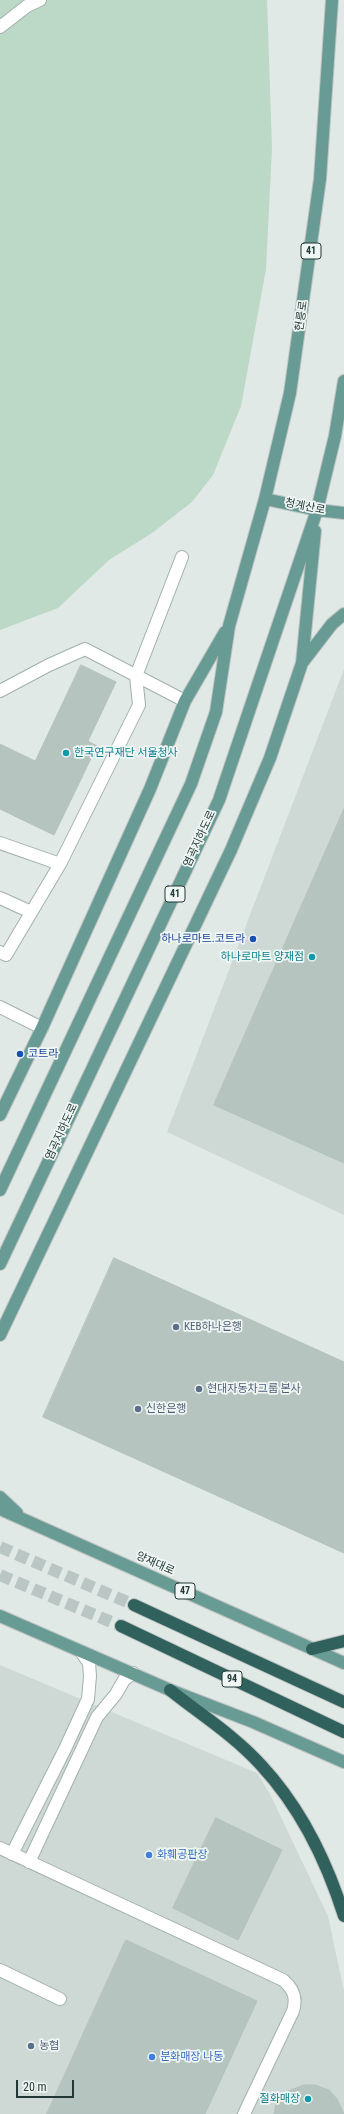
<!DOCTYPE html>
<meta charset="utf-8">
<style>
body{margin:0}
#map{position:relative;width:344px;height:2114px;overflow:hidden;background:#e0e9e6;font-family:"Roboto Condensed",sans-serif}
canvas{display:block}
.scale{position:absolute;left:16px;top:2080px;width:58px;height:18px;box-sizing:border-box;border:2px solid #223835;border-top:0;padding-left:5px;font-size:12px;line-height:14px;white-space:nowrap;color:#223835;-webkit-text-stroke:3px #f0f6f4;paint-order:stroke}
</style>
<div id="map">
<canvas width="344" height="2114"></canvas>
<div class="scale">20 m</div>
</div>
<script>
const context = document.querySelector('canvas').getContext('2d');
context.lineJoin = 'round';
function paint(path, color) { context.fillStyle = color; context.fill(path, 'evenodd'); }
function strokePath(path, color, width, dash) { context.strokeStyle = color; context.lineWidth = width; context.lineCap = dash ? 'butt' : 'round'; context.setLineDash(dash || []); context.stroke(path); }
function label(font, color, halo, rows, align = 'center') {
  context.font = font + ' "Roboto Condensed","Noto Sans KR",sans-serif'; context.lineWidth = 3.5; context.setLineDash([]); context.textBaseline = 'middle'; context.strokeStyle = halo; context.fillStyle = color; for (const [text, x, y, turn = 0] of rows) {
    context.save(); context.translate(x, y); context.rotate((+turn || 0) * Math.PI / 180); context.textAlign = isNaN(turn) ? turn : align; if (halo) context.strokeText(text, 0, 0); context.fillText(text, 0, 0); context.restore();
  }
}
paint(new Path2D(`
 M344,669V1215L167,1132Z
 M0,1665L257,1773L270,1794L328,1916L344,1991V2114H0Z`), '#ced9d5');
paint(new Path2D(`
 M0,0H267L272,148L266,269L241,406L213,475L192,502L152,533L109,560L58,608L0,630Z`), '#bbd9c6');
const building = new Path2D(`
 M81,665L116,682L88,741L97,746L54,835L0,809V744L35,761Z
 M344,809V1163L214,1105Z
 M114,1258L344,1362V1553L43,1417Z
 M216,1818L282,1850L238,1940L173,1908Z
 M126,1940L257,2001L205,2114H47Z
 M304,2085H315L329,2090L337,2099L344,2114H274L277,2099L286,2092Z`);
paint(building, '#b6c4bf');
strokePath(building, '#b3c2be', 1);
strokePath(new Path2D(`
 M0,1547L134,1605
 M0,1575L121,1626`), '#bac6c3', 12, [12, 6]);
const minor = new Path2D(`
 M0,27L27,6L40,0
 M0,691L49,665L85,649L185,701
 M0,843L60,864
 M0,898L31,912
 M0,952L6,955L60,864L139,705L136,676L182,557
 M0,1007L42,1028
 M0,1848L283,1980C294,1989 297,1998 293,2011L244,2114
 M12,1854L65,1749L88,1699L90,1676L89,1663L82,1653
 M29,1862L97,1717L116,1694L124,1680L133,1673
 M0,1970L60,1999`);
const major = new Path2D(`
 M265,499L317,510L344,513
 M302,663L332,624L344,614
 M0,1115L42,1028L150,789L185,701L225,632
 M0,1190L191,784L216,712L229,626L265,499L290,393L320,179L332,0
 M0,1264L219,800L317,510L335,436L344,381
 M0,1335L231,850L270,758L302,663L315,531
 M0,1497L17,1513
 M0,1509L344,1663
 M0,1616L170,1690L253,1722L344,1762`);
const highway = new Path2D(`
 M134,1605L344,1702
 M121,1626L344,1732
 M312,1649L344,1641
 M170,1690C200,1714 235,1736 261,1765C300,1807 327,1862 344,1916`);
strokePath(minor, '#a3b0ad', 14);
strokePath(major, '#bdc3c2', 14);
strokePath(highway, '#bdc3c2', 14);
strokePath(minor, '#fff', 12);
strokePath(major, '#689b94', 12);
strokePath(highway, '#31615d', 12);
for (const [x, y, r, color] of [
 [66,753,4,"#0f9aa8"],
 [253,939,4,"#1a4fb4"],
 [312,957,4,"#0f9aa8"],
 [20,1054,4,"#1a4fb4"],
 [176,1327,4,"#5c6f8a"],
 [199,1389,4,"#5c6f8a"],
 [138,1409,4,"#5c6f8a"],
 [149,1855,4,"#3f7fe0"],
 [31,2046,4,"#5c6f8a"],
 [152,2057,4,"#3f7fe0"],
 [308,2099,4,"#0f9aa8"]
]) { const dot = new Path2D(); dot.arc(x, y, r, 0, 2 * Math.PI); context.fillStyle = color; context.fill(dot); strokePath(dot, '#f0f6f4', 1.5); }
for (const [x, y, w] of [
 [311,251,20],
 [175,894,20],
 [185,1591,20],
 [232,1679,20]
]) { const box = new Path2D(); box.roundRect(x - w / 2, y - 8, w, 16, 3); context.fillStyle = '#f0f6f4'; context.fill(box); strokePath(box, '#223835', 1); }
label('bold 10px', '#223835', null, [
 ["41",311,251],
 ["41",175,894],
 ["47",185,1591],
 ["94",232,1679]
]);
label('11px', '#223835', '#f0f6f4', [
 ["헌릉로",302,316,-82],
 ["청계산로",305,507,11],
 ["염곡지하도로",200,839,-65],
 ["염곡지하도로",62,1132,-65],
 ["양재대로",155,1564,24]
]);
label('11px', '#0d838f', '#f0f6f4', [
 ["한국연구재단 서울청사",74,753,"left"],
 ["하나로마트 양재점",304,957],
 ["절화매장",300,2099]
], 'right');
label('11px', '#164399', '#f0f6f4', [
 ["하나로마트.코트라",245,939],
 ["코트라",28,1054,"left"]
], 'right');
label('11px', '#4e5e75', '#f0f6f4', [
 ["KEB하나은행",184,1327],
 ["현대자동차그룹 본사",207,1389],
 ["신한은행",146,1409],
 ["농협",39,2046]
], 'left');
label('11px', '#366cbe', '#f0f6f4', [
 ["화훼공판장",157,1855],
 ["분화매장 나동",160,2057]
], 'left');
</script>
